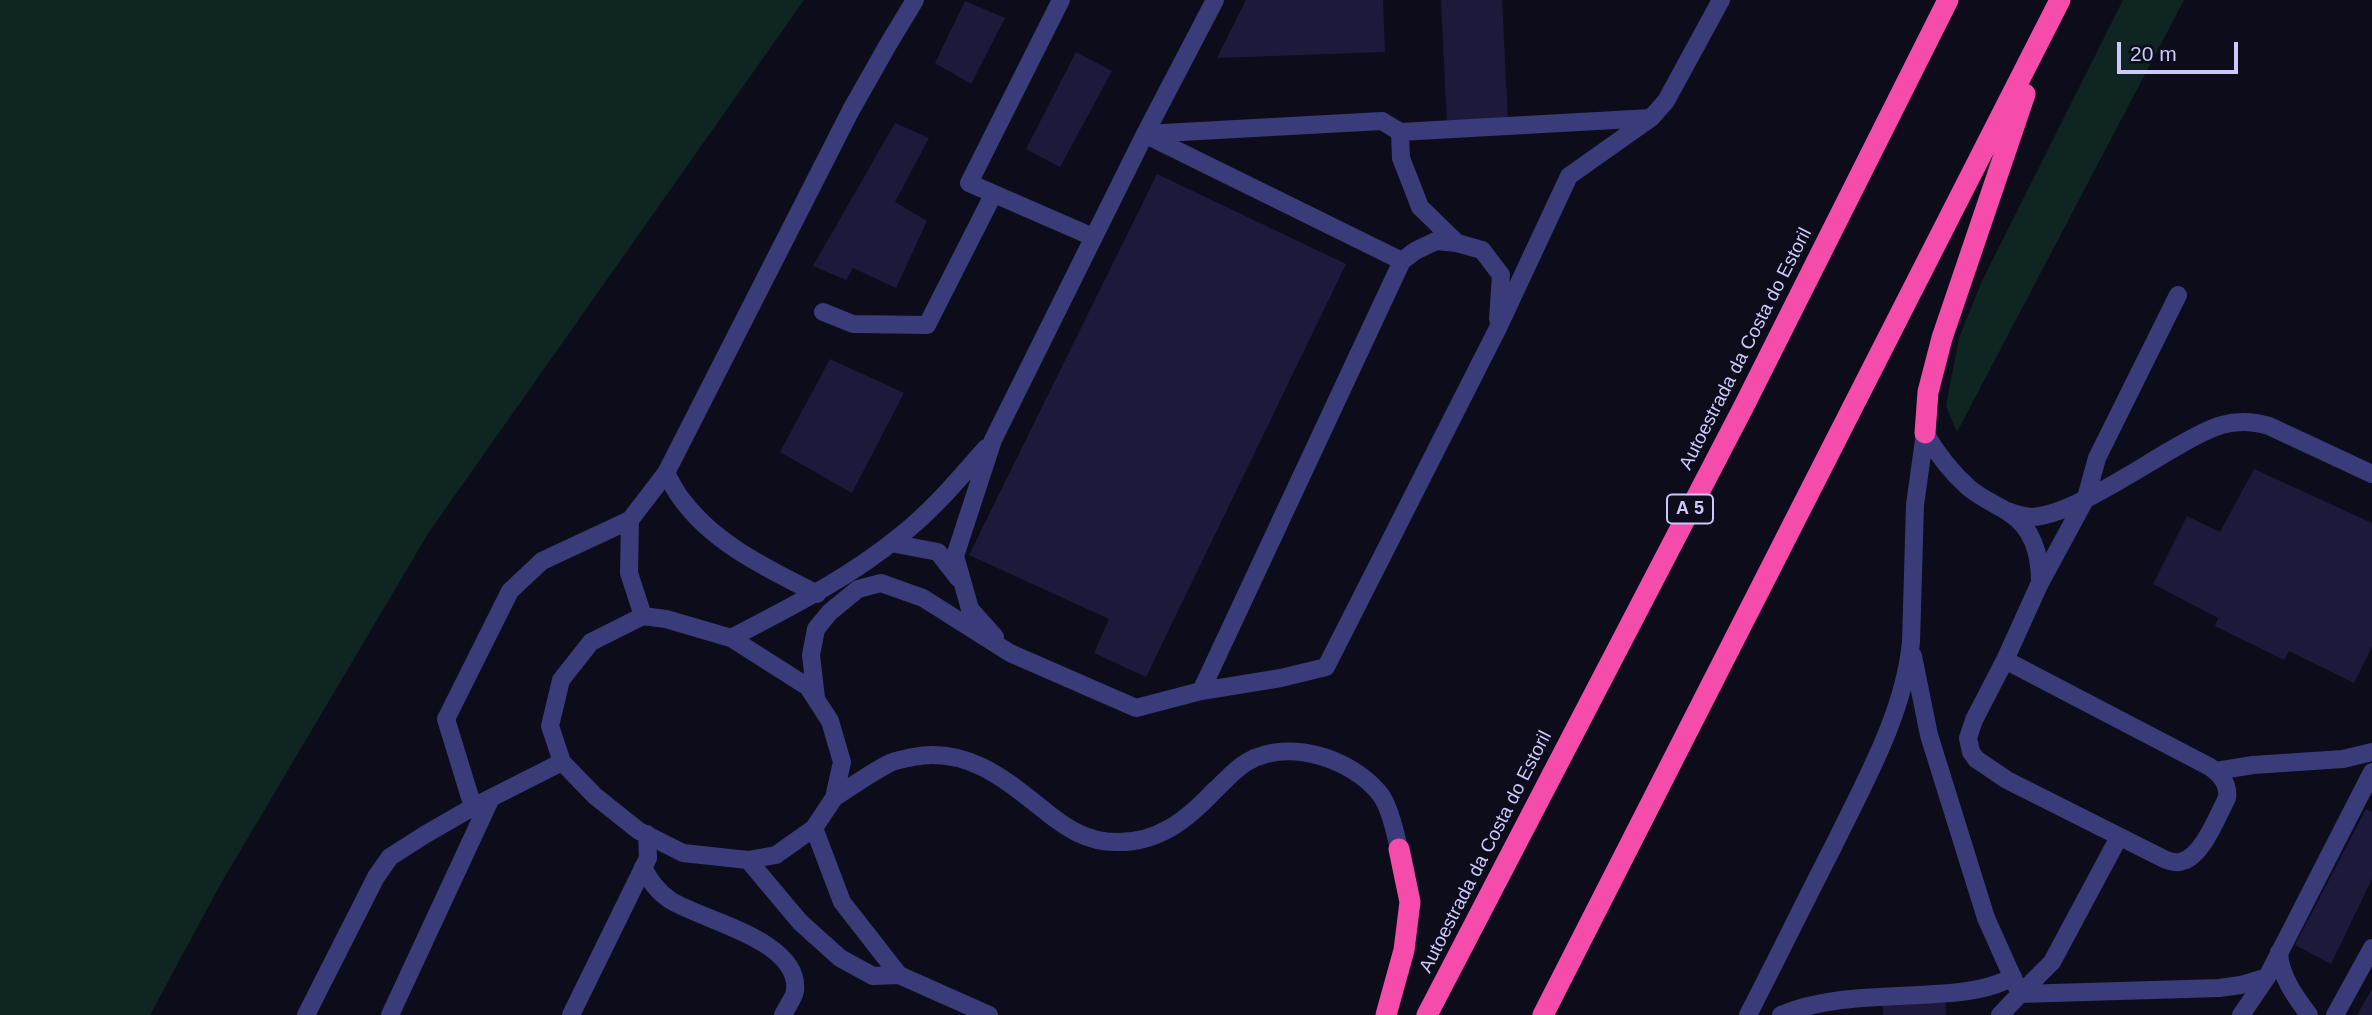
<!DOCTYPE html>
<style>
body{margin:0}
#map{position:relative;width:2372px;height:1015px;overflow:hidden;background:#0d0c1b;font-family:Helvetica,sans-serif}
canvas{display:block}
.scale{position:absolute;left:2117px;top:42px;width:121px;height:32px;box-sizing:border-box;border:4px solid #cbc9fc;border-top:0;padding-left:9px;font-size:21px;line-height:24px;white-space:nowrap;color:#cbc9fc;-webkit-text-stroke:5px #0d0c1b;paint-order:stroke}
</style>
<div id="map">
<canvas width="2372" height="1015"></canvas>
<div class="scale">20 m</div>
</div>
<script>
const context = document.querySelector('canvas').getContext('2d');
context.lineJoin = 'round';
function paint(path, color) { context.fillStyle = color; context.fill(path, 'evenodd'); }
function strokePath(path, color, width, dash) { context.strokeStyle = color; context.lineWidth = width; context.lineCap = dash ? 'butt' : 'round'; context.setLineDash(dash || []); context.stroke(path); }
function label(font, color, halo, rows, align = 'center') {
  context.font = font + ' Helvetica,sans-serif'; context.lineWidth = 5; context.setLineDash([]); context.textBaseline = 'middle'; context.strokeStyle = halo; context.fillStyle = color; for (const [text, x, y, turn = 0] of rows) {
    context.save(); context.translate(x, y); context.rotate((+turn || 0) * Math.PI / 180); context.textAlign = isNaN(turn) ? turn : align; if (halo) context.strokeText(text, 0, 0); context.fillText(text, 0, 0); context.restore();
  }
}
paint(new Path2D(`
 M0,0H804L429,532L220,885L150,1015H0Z
 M2123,0H2184L1957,432L1946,406L1959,338L1982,281Z`), '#0f2522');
paint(new Path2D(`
 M1246,0H1383L1385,52L1217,58Z
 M1441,0H1502L1508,122L1447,124Z
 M965,1L1005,18L971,84L935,63Z
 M1076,52L1112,71L1060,167L1026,149Z
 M895,123L929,138L895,202L927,221L896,288L853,268L846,280L813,266Z
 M1157,174L1346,264L1146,677L1094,653L1109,619L969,555Z
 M830,359L904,393L852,493L780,452Z
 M2254,469L2372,523V647L2354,683L2289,651L2284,660L2215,626L2218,618L2153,584L2187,516L2220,532Z
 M2366,809L2372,812V879L2331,964L2295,945Z
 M2372,989V1015H2357Z
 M1945,994L1946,1015H1883L1882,998Z`), '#1d193b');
strokePath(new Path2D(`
 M1061,0L969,183L1093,237
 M1400,132L1401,158L1420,207L1457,243
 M1145,134L1382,121L1400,132L1651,118
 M1148,136L1402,261
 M823,312L853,324L927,325L993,195
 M1925,433C1937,454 1951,472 1969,488C1982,499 1998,505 2011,514C2033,529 2040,556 2040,581
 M666,473C671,482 676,493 683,501C716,545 769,569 817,594
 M2007,511C2015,514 2024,517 2033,517C2073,514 2140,467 2178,446C2209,428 2232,415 2269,426L2372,474
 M891,543L938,552L958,578
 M643,616L666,619L731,638L808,687L830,721L842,762L834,798L814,828L776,855L748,860L683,853L639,831L595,796L562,762L550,726L561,680L591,642Z
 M643,616L629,573L630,520L666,473L851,110L889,43L915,0
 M995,637L970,609L955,556L993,440L1145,134L1215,0
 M731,638C789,608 849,578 900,536C932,511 959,479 986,448
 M1913,656L1929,735L1986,918L2020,994L2052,962L2119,837
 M2005,660L2210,767C2221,775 2229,784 2227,798C2218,815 2203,855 2183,861C2176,864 2168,861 2162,858L2007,780L1976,759L1971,752L1968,738L1974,720Z
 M2005,660L2039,585L2086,498L2097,458L2178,295
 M1201,691L1402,261L1415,251L1436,241L1457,243L1482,250L1501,275L1498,319
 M816,698L811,655L816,629L830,612L858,589L881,583L923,598L1010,653L1136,708L1201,691L1281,678L1326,667L1498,328L1569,176L1651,118L1666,101L1721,0
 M2216,771L2253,765L2343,759L2372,752
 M834,798C851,787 869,774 888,764C895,760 905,759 913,757C967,746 1006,780 1045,811C1066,828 1087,842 1116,842C1158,843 1187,820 1215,790C1225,781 1235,769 1247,762C1289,738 1351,758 1380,794C1389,805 1396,835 1399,849
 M473,807L446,719L510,591L542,561L630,520
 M814,828L842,902L899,975
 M748,860L800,922L840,958L873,976L899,975L989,1015
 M643,867C650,881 657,891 670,900C703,921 801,940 795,991C794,998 786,1008 783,1015
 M2279,952C2280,976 2295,996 2309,1015
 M306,1015L376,877L390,857L426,834L473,807L562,762
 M390,1015L491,798
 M571,1015L648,858L647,834
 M1748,1015C1777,959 1804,903 1833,847C1864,783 1904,714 1911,642L1915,505L1925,433
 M1781,1015C1828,995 1884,998 1935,994C1961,993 1989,990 2013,977
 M2000,1015L2020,994L2219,988L2241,985L2267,977
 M2241,1015L2267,977L2372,772
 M2335,1015L2372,948`), '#393c78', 18);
strokePath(new Path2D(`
 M1925,433L1928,392L1942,338L2025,94
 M1386,1015L1404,950L1410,902L1399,849
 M1427,1015L1744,406L1948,0
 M1543,1015L2060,0`), '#f54bab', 21);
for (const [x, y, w] of [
 [1690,509,46]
]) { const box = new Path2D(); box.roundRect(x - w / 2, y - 14.5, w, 29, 5); context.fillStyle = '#0d0c1b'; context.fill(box); strokePath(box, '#cbc9fc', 2); }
label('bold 18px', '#cbc9fc', null, [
 ["A 5",1690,509]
]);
label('19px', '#cbc9fc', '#0d0c1b', [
 ["Autoestrada da Costa do Estoril",1746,349,-63],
 ["Autoestrada da Costa do Estoril",1486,852,-63]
]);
</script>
